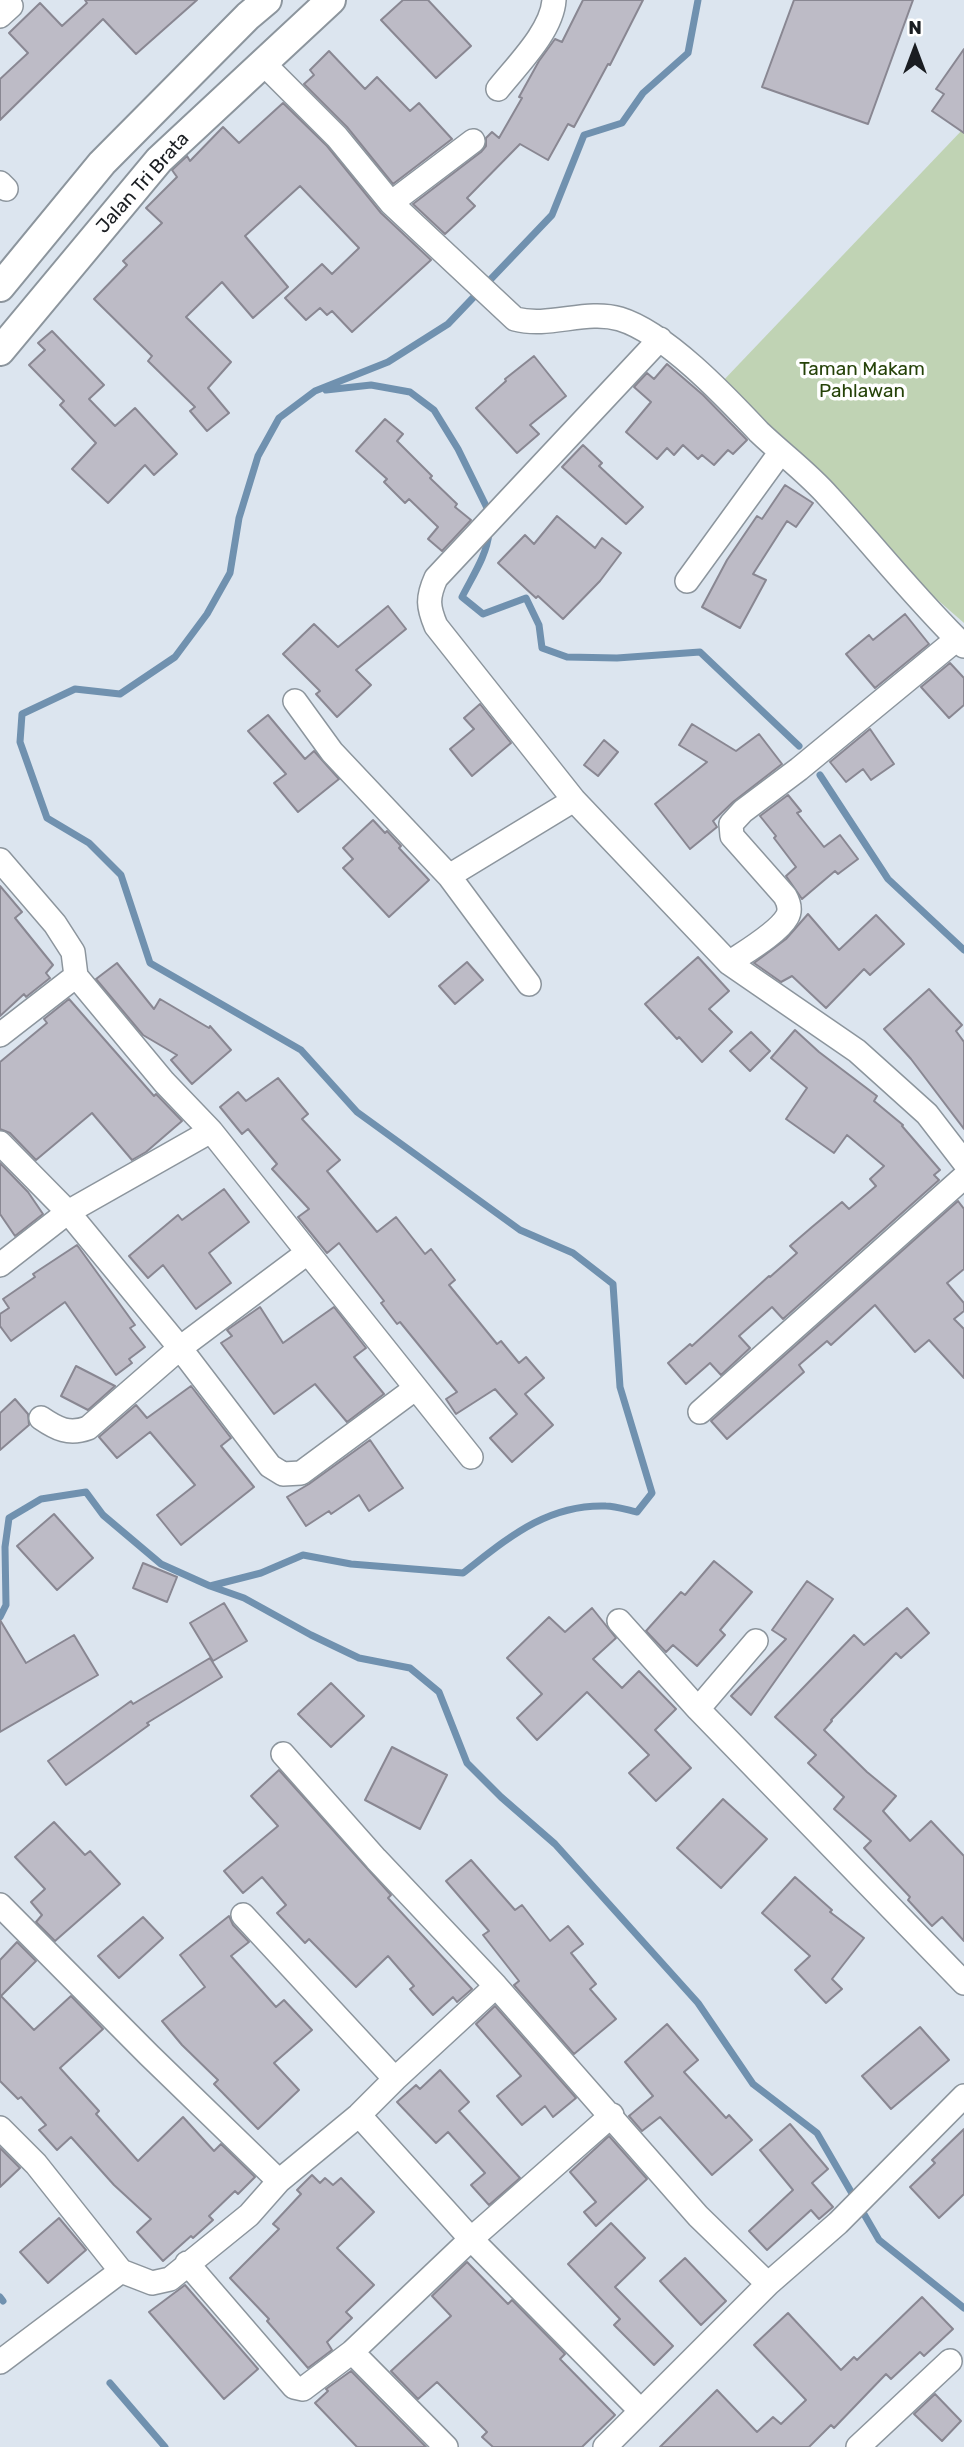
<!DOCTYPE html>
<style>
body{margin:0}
#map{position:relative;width:964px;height:2447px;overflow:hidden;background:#dce5ef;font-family:Rubik,sans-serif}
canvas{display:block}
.north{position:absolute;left:880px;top:14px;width:70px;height:70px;-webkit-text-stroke:5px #fff;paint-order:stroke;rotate:0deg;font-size:19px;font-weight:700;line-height:28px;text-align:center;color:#1a1d21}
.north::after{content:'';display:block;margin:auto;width:24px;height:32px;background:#1a1d21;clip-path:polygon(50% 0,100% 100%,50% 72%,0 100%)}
</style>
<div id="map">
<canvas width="964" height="2447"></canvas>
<div class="north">N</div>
</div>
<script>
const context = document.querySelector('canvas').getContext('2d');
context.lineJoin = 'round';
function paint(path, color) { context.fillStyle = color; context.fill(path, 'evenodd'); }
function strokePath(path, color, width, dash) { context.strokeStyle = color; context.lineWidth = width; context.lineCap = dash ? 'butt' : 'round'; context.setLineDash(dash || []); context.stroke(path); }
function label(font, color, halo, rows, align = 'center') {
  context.font = font + ' Rubik,sans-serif'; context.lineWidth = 7; context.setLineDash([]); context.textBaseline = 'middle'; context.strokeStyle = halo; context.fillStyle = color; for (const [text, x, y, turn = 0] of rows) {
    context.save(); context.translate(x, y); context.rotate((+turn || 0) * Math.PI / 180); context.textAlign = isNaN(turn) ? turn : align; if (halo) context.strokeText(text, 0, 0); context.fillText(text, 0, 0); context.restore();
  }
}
paint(new Path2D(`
 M964,128V623L924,588L720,384Z`), '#c0d3b4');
strokePath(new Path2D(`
 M326,390L371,385L410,392L434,410L458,449L490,514
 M489,533C487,555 472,577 462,597L483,614L526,598L539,625L542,648L567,657L617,658L700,652L799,746
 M820,775L888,879L964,950
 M210,1586L261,1573L303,1555L351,1564L463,1573C507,1539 546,1504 606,1506C616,1506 627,1510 637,1512L652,1493L620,1387L613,1284L573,1253L520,1230L357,1112L301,1050L150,963L121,875L89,843L47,818L20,742L22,714L75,689L120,694L175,657L207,614L230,573L239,518L258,456L279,418L315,391L388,362L448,324L552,215L584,135L622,123L643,93L688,53L698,0
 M0,1617L6,1605L5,1547L9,1518L41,1499L86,1492L103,1515L161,1564L210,1586L244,1598L311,1635L359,1658L410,1668L439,1692L467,1763L501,1797L555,1844L698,2003L753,2084L817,2133L879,2240L964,2308
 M0,2297L3,2301
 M110,2383L165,2447`), '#7091af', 7);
const building = new Path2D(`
 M85,0H197L136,54L103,19L0,120V79L28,53L9,33L40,3L62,26L87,3Z
 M403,0H428L471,46L436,78L381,20Z
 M583,0H643L610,65L608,64L574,127L568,124L548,160L520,144L467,198L475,206L445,234L413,204L481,152L486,146V138L492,132L499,138L522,98L519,97L539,61L555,39L562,42Z
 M794,0H913L868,124L762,87Z
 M964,49V133L932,111L944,94L936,89Z
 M329,51L365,89L377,77L410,111L419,103L452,139L393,184L347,127L304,84L314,75L310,70Z
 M283,103L327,146L381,213L431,260L352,332L332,311L327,315L320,308L306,320L285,298L322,264L332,274L359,248L300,186L245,236L288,287L253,318L222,282L186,317L231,362L208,388L229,413L207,431L190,411L195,407L148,361L152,356L94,299L127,265L123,261L162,223L146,208L177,177L172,170L187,156L190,161L223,127L239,143Z
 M52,331L104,385L89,399L115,426L135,408L177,454L154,475L145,465L108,503L72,469L96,443L60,405L64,401L29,365L45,350L38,343Z
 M534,356L566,396L530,425L539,434L517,453L476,408L506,381L505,379Z
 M667,364L703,395L747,440L733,454L728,450L714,465L702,455L698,459L683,445L674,455L667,448L657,459L626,432L651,402L634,387L647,373L654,379Z
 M385,419L403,434L397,441L432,476L430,478L457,504L455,507L471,520L442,551L428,539L438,527L409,499L405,503L384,482L387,479L356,451Z
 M583,445L602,463L599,466L643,507L626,524L562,467Z
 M785,485L813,503L796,527L787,521L753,574L766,580L740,628L702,607L727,560L757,516L762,519Z
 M557,516L595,548L602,538L621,553L600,581L563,619L538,596L536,598L498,563L525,535L534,544Z
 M388,606L406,629L356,670L371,685L337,717L316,694L320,691L283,654L314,624L338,647Z
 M905,614L929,644L875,688L846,654L869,635L873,640Z
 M950,663L964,678V705L949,718L921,687Z
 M480,704L511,743L472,776L450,749L474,729L464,718Z
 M268,715L305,759L314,751L339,779L298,812L274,783L286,774L248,731Z
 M692,724L736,751L759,734L782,764L733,802L713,821L717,827L690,849L655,804L707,762L679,745Z
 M870,729L894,764L871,780L863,769L846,782L830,762Z
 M604,740L618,752L598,776L584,765Z
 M788,795L801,811L797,813L824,847L840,835L858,859L838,874L835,871L802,899L786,876L796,867L774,838L776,836L760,816Z
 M373,820L385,833L387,831L401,846L399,848L429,880L389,917L343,868L353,859L343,848Z
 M0,886L22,912L15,918L53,965L46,973L50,978L26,997L24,994L0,1016Z
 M808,914L839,950L876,915L904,944L870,975L864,969L826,1008L792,976L781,982L754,963L786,939Z
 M698,957L729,991L709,1009L732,1032L702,1062L679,1037L677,1039L645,1004Z
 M467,962L483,980L455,1004L439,986Z
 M117,963L154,1009L160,999L209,1028L210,1026L231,1050L192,1084L171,1060L177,1055L143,1035L96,979Z
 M929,989L962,1025L956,1031L964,1042V1129L911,1059L884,1029Z
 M69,999L154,1096L156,1094L182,1121L146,1152L132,1160L92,1113L36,1160L10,1133L0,1129V1062L47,1023L44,1019Z
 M795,1030L819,1052L877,1096L874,1101L903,1125L902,1126L940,1170L934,1175L939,1180L783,1319L772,1307L739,1336L750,1348L721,1375L710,1363L686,1384L668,1363L690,1344L692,1346L769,1276L770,1277L797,1253L790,1246L812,1227L842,1202L849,1209L876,1186L870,1179L884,1166L847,1135L834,1153L786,1119L807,1088L771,1058Z
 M751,1032L770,1051L750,1071L730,1051Z
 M278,1078L308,1114L302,1119L340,1160L327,1171L377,1232L396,1217L425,1254L431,1249L455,1280L449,1285L497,1344L501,1341L519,1363L526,1357L544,1378L525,1394L553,1425L512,1462L490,1438L517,1414L495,1389L456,1414L446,1399L457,1392L400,1322L397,1324L381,1303L384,1301L339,1243L327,1253L298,1217L309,1209L272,1169L277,1164L248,1129L242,1134L220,1107L238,1092L246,1101Z
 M0,1163L28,1192L43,1214L15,1236L0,1214Z
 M224,1189L249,1222L209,1253L231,1283L196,1309L163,1265L148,1278L129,1256L178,1215L182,1220Z
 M958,1201L964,1209V1269L947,1283L964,1303V1311L954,1319L964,1329V1378L929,1340L915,1352L875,1305L831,1345L827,1341L799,1365L804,1372L727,1439L711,1421Z
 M77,1245L135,1325L130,1328L145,1347L129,1359L132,1363L116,1375L65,1302L11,1341L0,1326V1314L9,1308L3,1299L35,1277L33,1274Z
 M260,1307L283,1343L334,1307L366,1348L354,1357L384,1394L347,1422L315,1384L274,1414L221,1343L232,1336L227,1330Z
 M76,1366L115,1386L88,1410L61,1396Z
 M191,1386L231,1438L221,1446L254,1487L181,1545L157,1515L195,1485L150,1432L117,1458L99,1437L136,1405L147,1418Z
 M15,1399L28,1414L29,1425L0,1450V1413Z
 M370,1440L403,1488L369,1511L359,1495L331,1514L329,1511L306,1526L287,1497L309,1484Z
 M54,1514L93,1558L57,1590L17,1546Z
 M714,1561L752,1592L720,1630L725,1635L697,1666L673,1645L666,1652L646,1631L681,1592L685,1595Z
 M143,1563L177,1577L167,1602L133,1588Z
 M807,1581L833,1599L751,1715L731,1696L786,1639L772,1630Z
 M224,1603L247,1641L213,1661L190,1623Z
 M592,1608L616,1638L593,1659L622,1688L639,1671L676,1709L655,1730L691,1768L656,1801L629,1773L649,1755L587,1692L537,1740L517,1718L542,1694L507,1658L549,1617L565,1632Z
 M907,1608L929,1633L901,1658L896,1653L831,1720L832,1721L824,1730L867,1772L896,1796L883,1811L910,1841L931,1821L964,1856V1941L942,1917L932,1926L908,1900L910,1897L864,1848L871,1841L834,1809L844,1797L808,1763L816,1755L775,1717L854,1635L864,1645Z
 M0,1620L26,1663L74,1635L98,1675L0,1732Z
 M210,1658L222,1677L147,1723L149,1725L66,1785L48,1761L131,1701L133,1704Z
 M331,1683L364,1716L331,1747L298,1714Z
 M392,1747L447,1775L420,1829L365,1800Z
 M279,1770L391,1895L388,1898L472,1989L457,2002L453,1997L433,2015L410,1989L414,1986L388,1956L356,1987L309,1939L305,1943L277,1913L286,1905L262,1877L243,1893L224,1871L278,1826L251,1796Z
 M723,1799L767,1839L721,1888L677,1848Z
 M54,1822L85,1855L90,1851L120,1884L55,1941L36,1922L42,1915L31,1902L45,1889L15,1857Z
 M471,1860L515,1910L522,1905L550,1941L568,1926L583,1944L571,1953L596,1984L590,1989L616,2019L574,2054L514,1985L519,1981L483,1935L489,1931L446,1881Z
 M795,1877L832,1910L830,1912L864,1938L832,1979L842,1989L826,2003L795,1970L810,1956L762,1913Z
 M229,1916L233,1925L249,1942L231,1956L276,2007L284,2000L312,2030L274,2063L299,2090L258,2129L214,2084L218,2080L182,2045L162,2021L205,1987L180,1955Z
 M143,1917L163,1938L119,1978L98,1956Z
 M17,1942L36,1961L1,1996L34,2030L71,1996L103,2029L60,2068L99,2111L96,2114L138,2161L183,2117L214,2151L221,2144L255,2177L238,2194L235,2191L209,2216L213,2220L193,2238L191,2236L163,2261L137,2232L151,2219L114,2185L71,2137L57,2150L39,2130L46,2125L21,2097L18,2099L0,2081V1960Z
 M495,2006L576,2098L553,2117L545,2106L522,2125L497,2096L521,2076L476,2024Z
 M667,2024L698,2060L684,2072L726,2118L729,2115L752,2140L712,2175L660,2117L642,2131L629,2116L653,2096L625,2062Z
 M920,2027L949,2060L891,2109L862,2076Z
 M440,2070L469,2102L459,2111L520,2178L489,2205L471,2185L485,2173L448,2132L436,2143L397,2102L416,2085L420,2089Z
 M790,2124L828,2169L812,2183L833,2207L819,2219L811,2210L767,2250L749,2231L793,2190L760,2150Z
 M964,2129V2194L939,2218L910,2187L935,2163L932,2160Z
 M609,2136L647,2179L596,2226L584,2212L596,2202L570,2172Z
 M0,2148L20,2168L0,2187Z
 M312,2175L320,2183L325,2178L333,2185L341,2178L374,2212L337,2248L374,2285L346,2312L352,2318L327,2342L332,2350L308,2368L267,2321L269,2319L230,2278L279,2229L273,2224L301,2194L297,2190Z
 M59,2218L86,2250L48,2283L20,2252Z
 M611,2223L645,2258L615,2287L673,2346L654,2365L614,2325L620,2319L568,2264Z
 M685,2258L726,2301L701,2325L660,2281Z
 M467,2262L508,2304L512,2300L565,2354L560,2359L615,2415L582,2447H493L482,2437L487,2432L437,2382L418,2399L391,2371L451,2316L432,2296Z
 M185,2285L258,2369L224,2399L149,2312Z
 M922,2297L953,2329L924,2356L920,2352L891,2379L886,2374L834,2428L831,2425L809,2447H660L717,2390L757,2432L773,2417L781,2424L806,2400L754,2345L788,2313L841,2370L854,2357L857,2360Z
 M351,2371L426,2447H357L315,2403L328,2391L326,2389Z
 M935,2394L961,2421L942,2441L914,2414Z`);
paint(building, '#bdbbc6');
strokePath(building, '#898792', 2);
const minor = new Path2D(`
 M0,16L11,6L4,0
 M264,64L337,137L391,203L473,141
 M498,89C517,65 552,31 554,0
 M0,183L6,189
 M391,203L515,319C550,328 586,309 620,319C666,333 726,397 759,432C782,454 808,473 829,497C874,546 916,599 964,646
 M660,339L436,578C427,598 428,607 436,626L574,800L729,963L857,1051L927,1114L964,1162
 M687,581L780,453
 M295,701L332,752L449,876L529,984
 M0,860L55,924L73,952L76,976L164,1082L211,1131L471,1457
 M449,876L574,800
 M729,963C745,952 778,933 787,917C791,910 789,903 785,896L732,836L731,824L743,811L799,769L957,639
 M0,1035L76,976
 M0,1143L68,1212L180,1348L270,1466L283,1474L301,1473L416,1388
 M0,1265L68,1212L211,1131
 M700,1412L964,1177
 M41,1418C57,1429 69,1435 88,1428L180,1348L307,1253
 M619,1621L698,1709L964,1983
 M698,1709L756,1641
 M283,1754L376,1859L496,1986L698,2216L768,2284
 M0,1905L149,2055L279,2181
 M243,1915L395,2079
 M359,2115L471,2239L641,2411
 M0,2128L36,2164L121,2271L152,2283L170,2279L249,2215L279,2181L359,2115L395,2079L496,1986
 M187,2263L294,2387L303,2389L352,2352L471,2239L612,2115
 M352,2352L446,2447
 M0,2362L121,2271
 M605,2447L768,2284L838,2223L964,2096
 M858,2447L950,2361`);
const tertiary = new Path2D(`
 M0,287L102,163L248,16L267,0
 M0,351L159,160L331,0`);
strokePath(minor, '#8c959d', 26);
strokePath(tertiary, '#8c959d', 32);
strokePath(minor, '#fff', 23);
strokePath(tertiary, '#fff', 28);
label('19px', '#1a1d21', '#fff', [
 ["Jalan Tri Brata",143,183,-48]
]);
label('19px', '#254208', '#fff', [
 ["Taman Makam",862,370],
 ["Pahlawan",862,392]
]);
</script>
